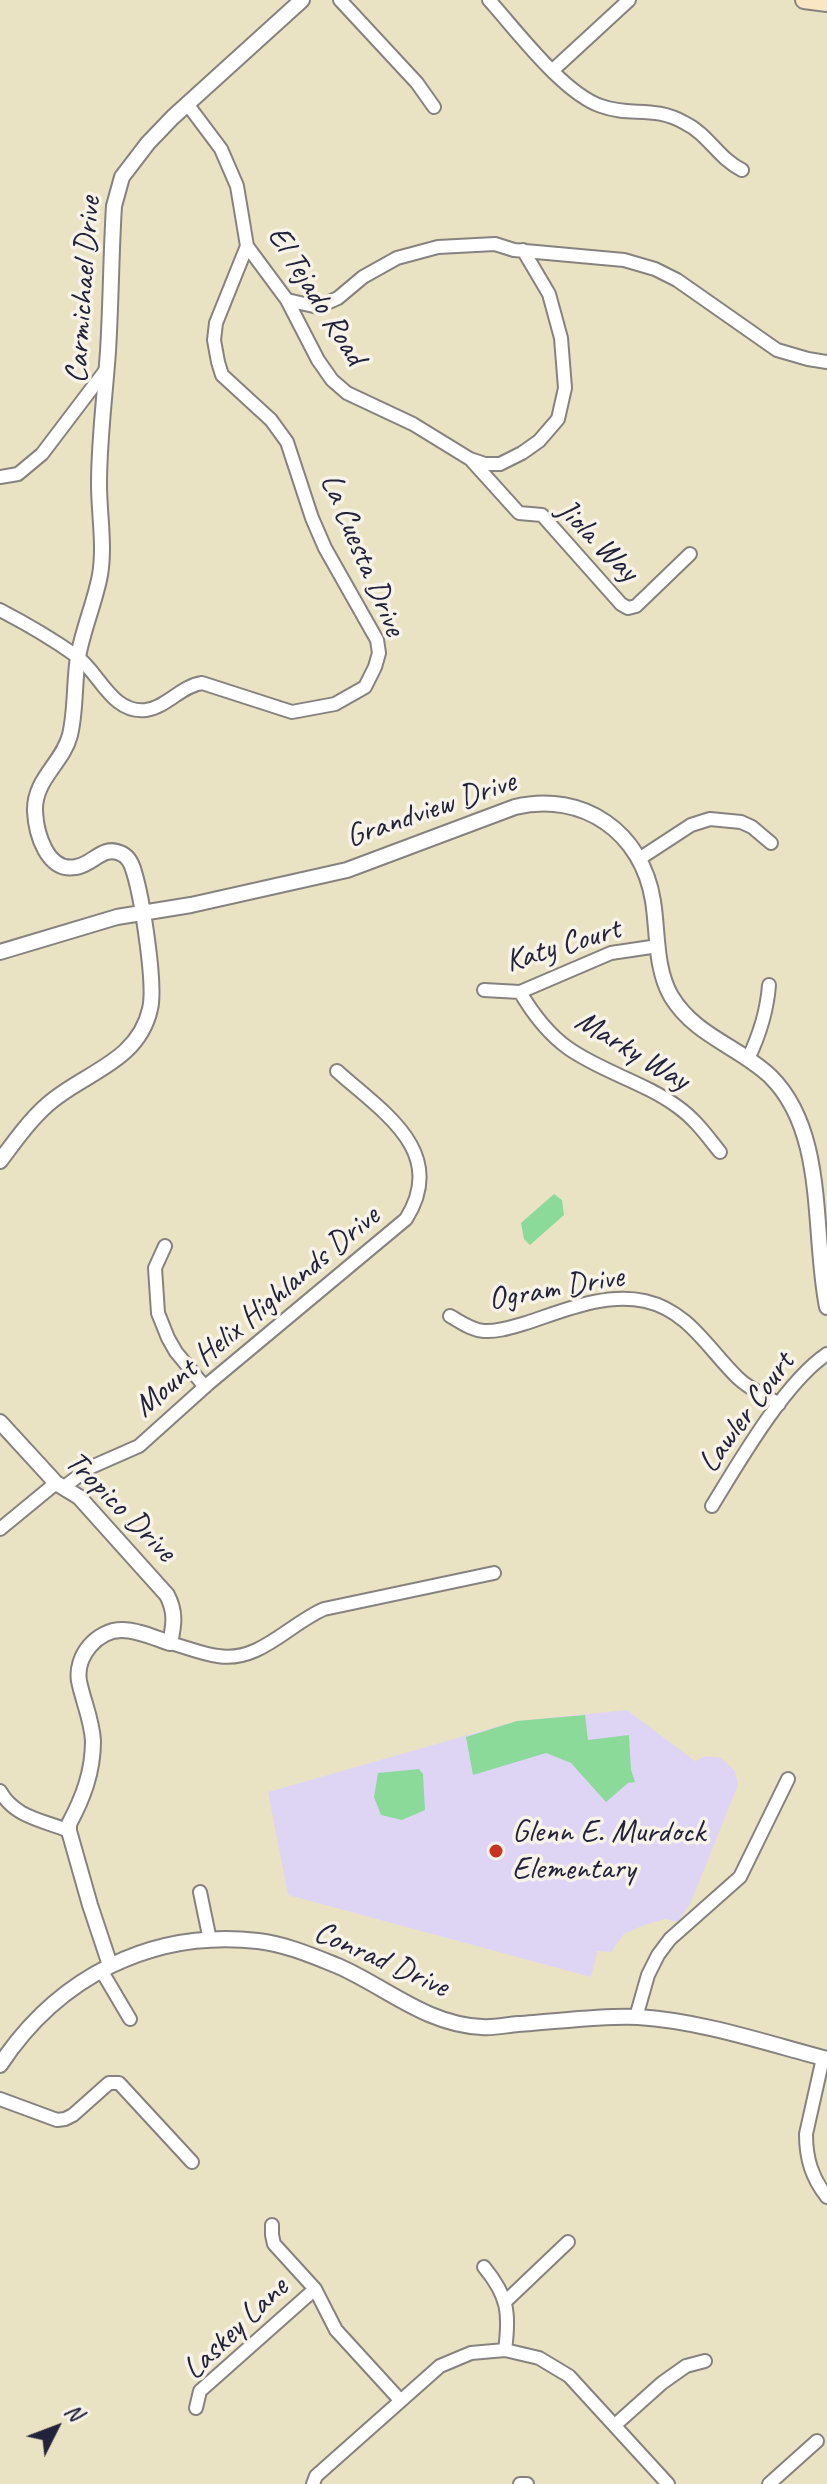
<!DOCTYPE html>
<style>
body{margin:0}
#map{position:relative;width:827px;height:2484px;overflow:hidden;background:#eae3c3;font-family:Caveat,sans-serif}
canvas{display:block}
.north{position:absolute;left:16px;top:2388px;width:80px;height:80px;-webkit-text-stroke:6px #f7f3e8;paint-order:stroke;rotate:48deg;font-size:22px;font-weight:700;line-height:32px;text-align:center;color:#22223b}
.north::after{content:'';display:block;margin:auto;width:28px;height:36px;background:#22223b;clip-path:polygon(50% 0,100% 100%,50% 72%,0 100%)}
</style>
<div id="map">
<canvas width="827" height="2484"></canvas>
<div class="north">N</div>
</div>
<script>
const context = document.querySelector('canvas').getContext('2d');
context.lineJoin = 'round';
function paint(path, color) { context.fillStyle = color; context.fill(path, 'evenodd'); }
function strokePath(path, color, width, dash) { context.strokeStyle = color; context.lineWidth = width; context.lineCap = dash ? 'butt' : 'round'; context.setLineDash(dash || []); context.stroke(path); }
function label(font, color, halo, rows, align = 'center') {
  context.font = font + ' Caveat,sans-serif'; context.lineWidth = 7; context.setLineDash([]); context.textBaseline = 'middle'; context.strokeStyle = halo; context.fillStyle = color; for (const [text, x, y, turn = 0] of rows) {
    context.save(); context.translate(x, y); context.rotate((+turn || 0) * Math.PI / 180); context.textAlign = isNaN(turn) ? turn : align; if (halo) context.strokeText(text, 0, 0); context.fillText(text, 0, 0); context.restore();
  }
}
paint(new Path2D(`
 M627,1710L695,1761L705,1756L721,1758L735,1771L738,1785L691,1902L678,1922L665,1919L644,1925L624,1934L611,1952L596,1951L597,1953L591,1977L288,1895L268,1792L517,1721Z`), '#ded5f5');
paint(new Path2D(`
 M554,1194L562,1200L564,1215L530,1245L524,1239L521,1223Z
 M585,1715L588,1740L629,1735L631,1770L635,1782L628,1783L606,1802L571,1763L546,1753L473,1775L466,1737L517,1721Z
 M419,1769L423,1774L425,1810L402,1820L381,1815L374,1797L378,1773Z`), '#8bda99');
const minor = new Path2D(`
 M340,0L417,83L434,107
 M489,0C517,31 563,93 601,106C631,117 653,105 685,123C708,134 719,159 742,170
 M553,70L629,0
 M188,105L221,149L237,186L247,246L287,300L318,360L332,380L347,393L413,424L470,459L485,464H500L522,453L539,441L558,419L565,388L561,338L549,294L523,250
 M287,300L318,307L338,298L363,277L397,258L438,247L495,244L514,250L624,260L655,269L677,280L777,350L808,359L827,362
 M472,461L519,513L542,515L621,604L628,608L636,606L690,554
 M0,477L18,474L42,454L105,371
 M0,610C25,623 51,638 75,655C99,671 111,714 146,710C167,707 181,686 202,683L292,712L335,704L365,687L375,667L379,653L377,640L325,548L312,518L287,442L271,420L222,375L218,362L214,340L216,323L247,246
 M639,859L691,825L710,819L741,822L752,827L771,843
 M484,990L520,992L611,953L658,946
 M520,992C533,1014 547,1033 568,1048C602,1072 644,1082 678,1107C695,1119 707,1136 720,1152
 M748,1059C760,1034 767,1012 769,985
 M165,1246L155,1268L158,1313L168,1338L176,1352L205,1387
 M450,1316C461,1322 471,1330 484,1331C498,1332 512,1327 526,1323C563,1311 605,1292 645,1301C689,1311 708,1349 738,1378C749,1389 766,1396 779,1404
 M64,1487L89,1468L139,1446L208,1384L406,1219C449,1151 381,1111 337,1071
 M712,1506C739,1462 785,1382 827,1354
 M0,1529L56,1483
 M170,1643C186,1647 202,1654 218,1656C259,1663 289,1624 324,1609L494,1573
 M0,1791C15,1818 43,1820 69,1831
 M200,1892L210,1940
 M101,1970L130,2019
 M636,2017L648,1975L658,1955L670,1939L740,1877L788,1779
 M823,2058L806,2134C806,2159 812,2178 827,2197
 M0,2099L57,2120L65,2119L73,2115L109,2083H119L192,2162
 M272,2225V2235L274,2244L315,2289L336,2330L400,2400
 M484,2267C508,2296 510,2313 505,2350
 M506,2301L568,2242
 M196,2408L200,2391L315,2289
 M615,2425L662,2383L686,2366L705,2361
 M313,2484L316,2476L440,2366L471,2353L505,2350L539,2358L569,2376L668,2484
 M520,2484H527
 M769,2484L817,2441`);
const tertiary = new Path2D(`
 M0,952L117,917L191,905L347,870L515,807C583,791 642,832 653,901C658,932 655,968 671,996C695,1036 738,1046 770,1076C827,1132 812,1231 827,1307
 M0,1161C15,1141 29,1121 47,1105C82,1073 138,1063 150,1009C156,985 142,898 134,872C132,864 128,856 120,853C103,845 92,865 76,867C47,873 36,833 35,811C34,779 63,763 70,735C76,710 74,682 78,657C83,629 95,602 100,575C105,545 99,514 99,484C99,439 105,395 108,351C111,302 111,254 114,206L122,177L148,143L173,117L302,0
 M0,1422L56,1483L79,1497L167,1595C176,1612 174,1625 170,1643C155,1638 137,1630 122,1630C97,1630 75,1656 79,1681C83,1701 92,1720 93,1741C93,1772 83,1798 69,1824V1831L90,1905L110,1965
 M0,2065C58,1977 152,1929 258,1941C285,1944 313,1956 338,1966C386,1987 427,2025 482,2027C494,2028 506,2025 518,2024C554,2022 603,2015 638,2017C702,2021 766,2043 827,2059`);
const secondary = new Path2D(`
 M804,0L827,3`);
strokePath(minor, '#86827f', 16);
strokePath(tertiary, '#86827f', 18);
strokePath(secondary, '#86827f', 20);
strokePath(minor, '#fff', 12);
strokePath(tertiary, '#fff', 14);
strokePath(secondary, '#fbe6c3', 16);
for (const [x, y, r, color] of [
 [496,1851,8,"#c8321e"]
]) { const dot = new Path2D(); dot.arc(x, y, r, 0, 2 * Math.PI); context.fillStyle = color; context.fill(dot); strokePath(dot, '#f7f3e8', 3); }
label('32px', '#22223b', '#f7f3e8', [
 ["Carmichael Drive",84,290,-86],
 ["El Tejado Road",316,296,58],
 ["Jiola Way",597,541,45],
 ["La Cuesta Drive",362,555,67],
 ["Grandview Drive",431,810,-19],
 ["Katy Court",563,946,-17],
 ["Marky Way",632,1051,31],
 ["Ogram Drive",556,1289,-10],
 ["Mount Helix Highlands Drive",257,1312,-40],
 ["Lawler Court",747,1413,-54],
 ["Tropico Drive",120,1507,45],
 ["Conrad Drive",381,1960,24],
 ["Laskey Lane",236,2329,-44]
]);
label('32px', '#22223b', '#f7f3e8', [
 ["Glenn E. Murdock",512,1833],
 ["Elementary",512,1870]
], 'left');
</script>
